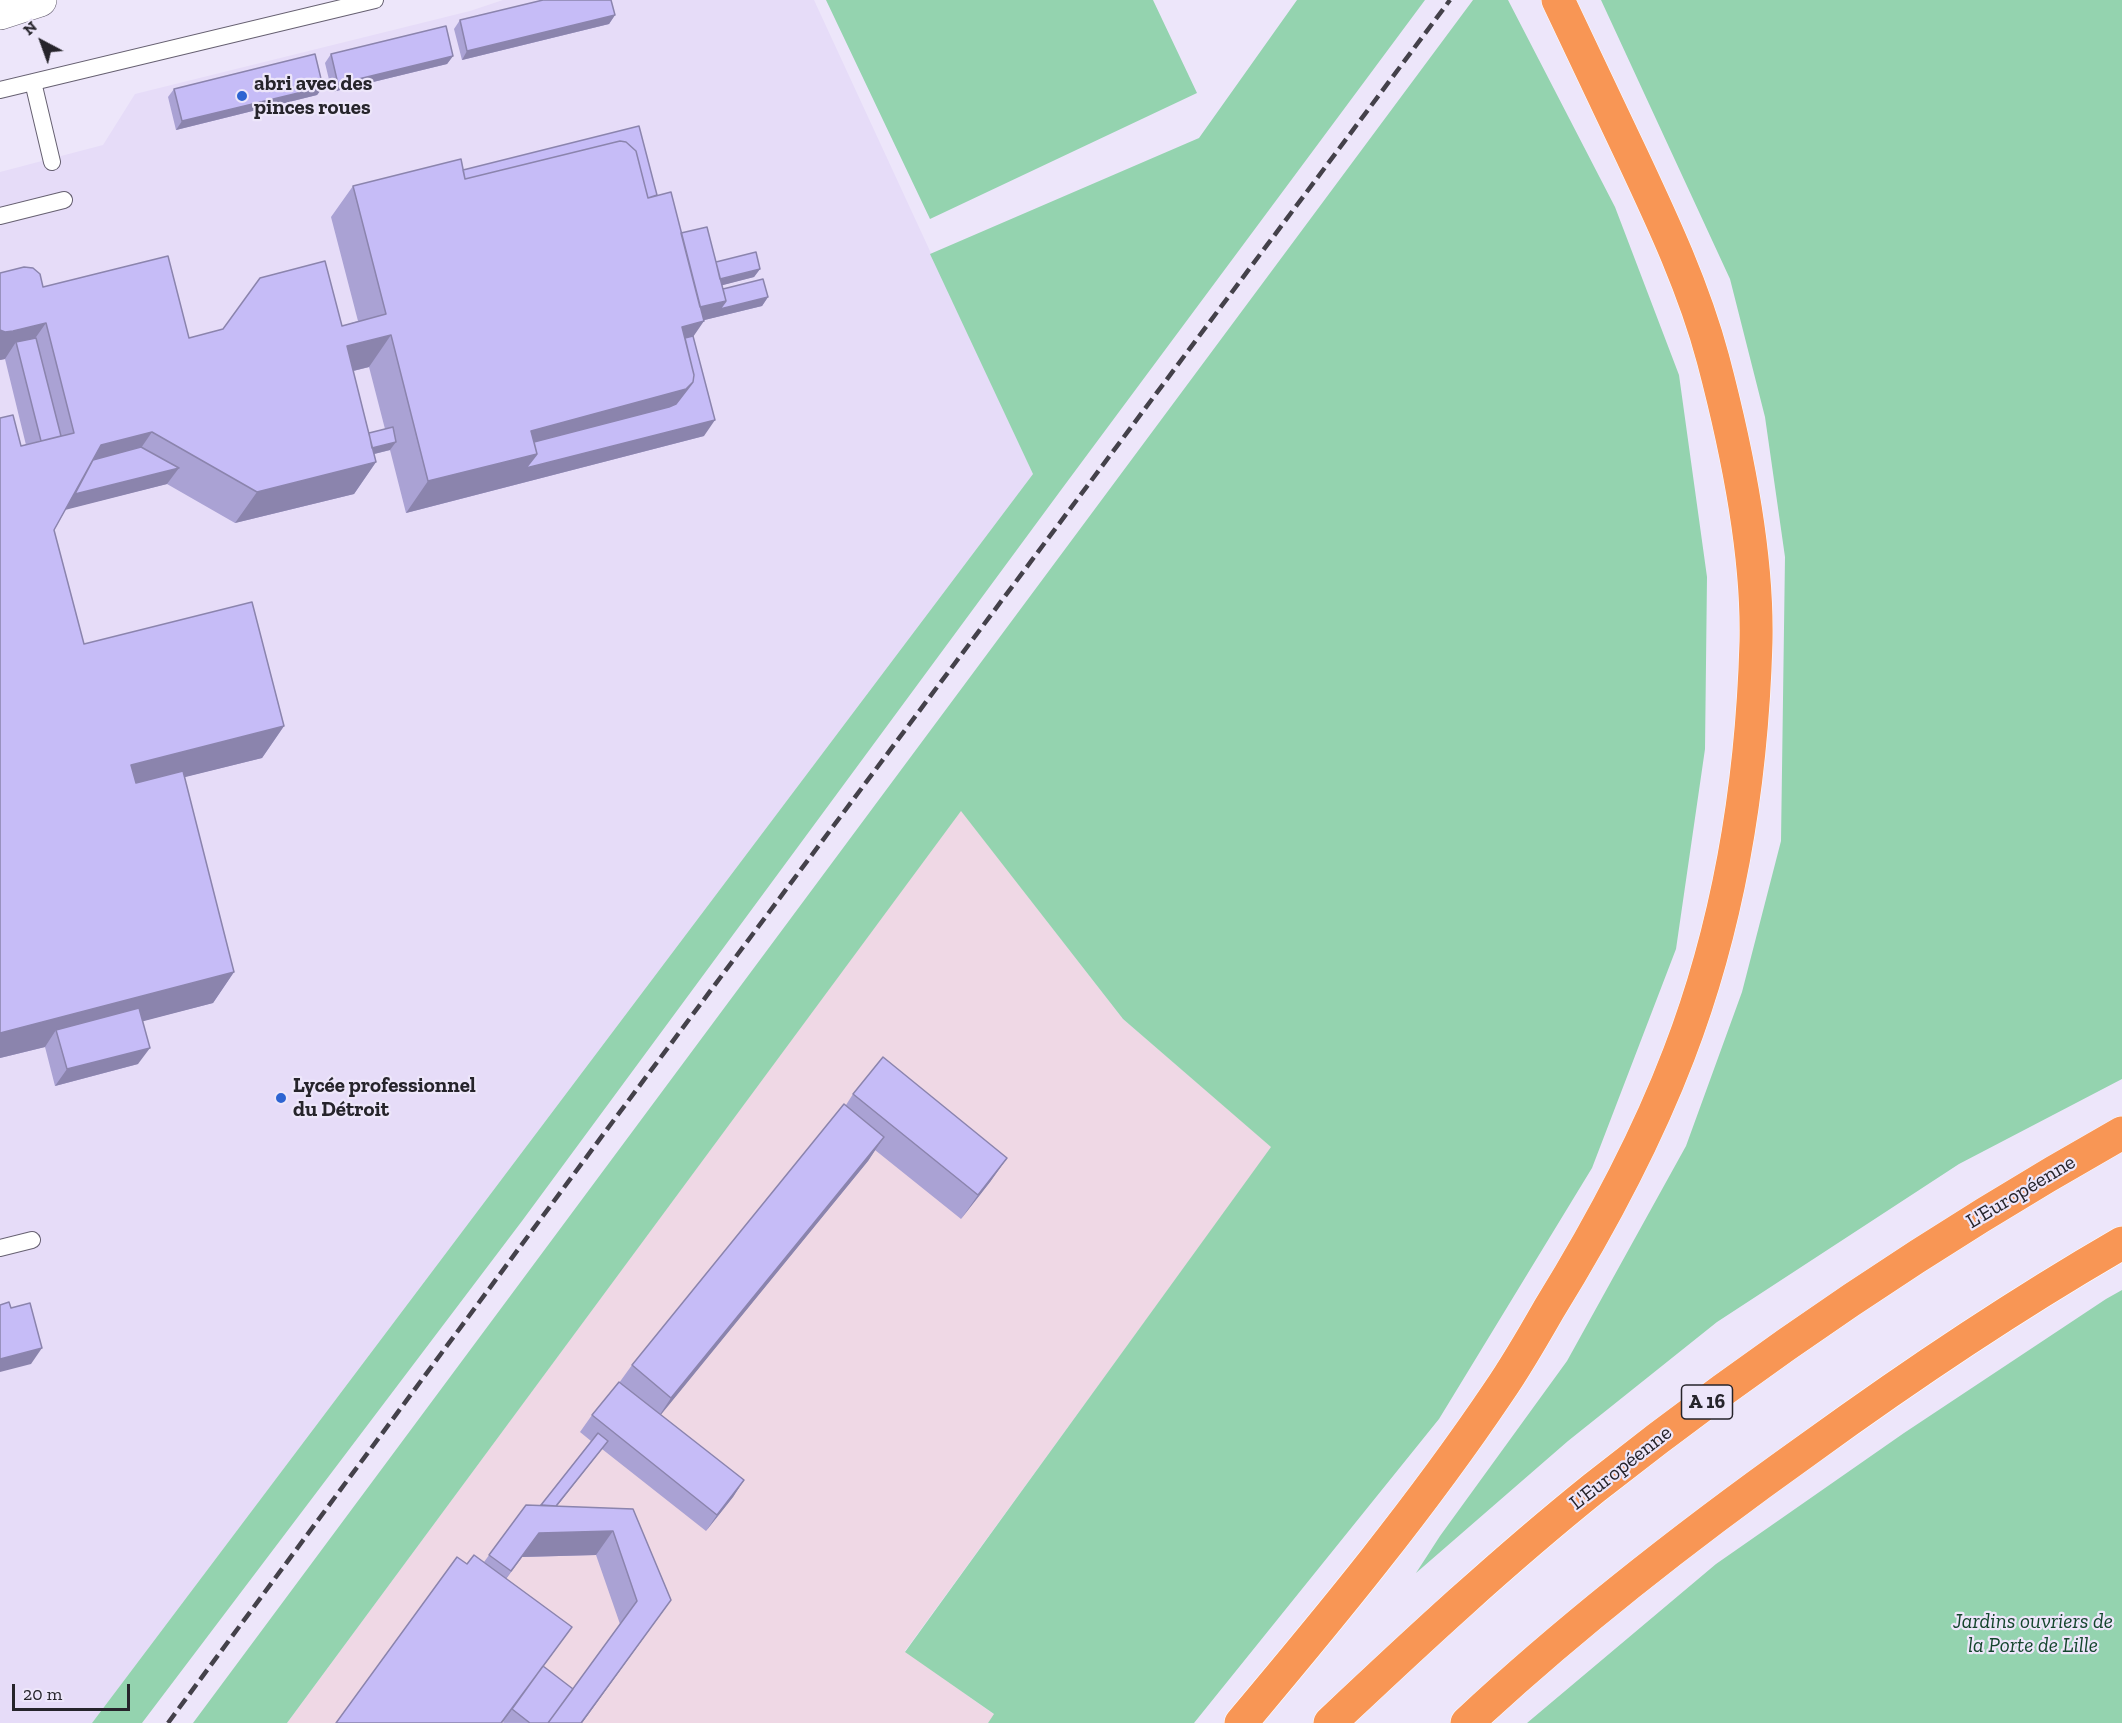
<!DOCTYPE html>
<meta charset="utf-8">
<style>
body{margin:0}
#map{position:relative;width:2122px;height:1723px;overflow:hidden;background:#ede6fa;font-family:"Zilla Slab",serif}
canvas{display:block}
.north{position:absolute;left:12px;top:12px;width:60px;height:60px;-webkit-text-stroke:4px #ede6fa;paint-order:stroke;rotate:319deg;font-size:16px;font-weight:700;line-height:24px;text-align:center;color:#26242b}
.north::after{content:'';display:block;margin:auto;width:21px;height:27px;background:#26242b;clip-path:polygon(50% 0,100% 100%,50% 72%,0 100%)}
.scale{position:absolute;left:12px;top:1684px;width:118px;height:27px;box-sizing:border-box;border:3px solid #26242b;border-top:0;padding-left:8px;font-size:18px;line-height:21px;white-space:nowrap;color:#26242b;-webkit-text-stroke:4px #ede6fa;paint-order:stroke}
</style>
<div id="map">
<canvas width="2122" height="1723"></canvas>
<div class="north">N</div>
<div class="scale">20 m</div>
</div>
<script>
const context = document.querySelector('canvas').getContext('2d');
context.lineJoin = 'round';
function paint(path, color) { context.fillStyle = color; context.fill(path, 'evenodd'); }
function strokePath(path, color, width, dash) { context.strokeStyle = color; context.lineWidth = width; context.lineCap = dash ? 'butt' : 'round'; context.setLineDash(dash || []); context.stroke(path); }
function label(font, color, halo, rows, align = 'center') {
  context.font = font + ' "Zilla Slab",serif'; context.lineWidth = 4.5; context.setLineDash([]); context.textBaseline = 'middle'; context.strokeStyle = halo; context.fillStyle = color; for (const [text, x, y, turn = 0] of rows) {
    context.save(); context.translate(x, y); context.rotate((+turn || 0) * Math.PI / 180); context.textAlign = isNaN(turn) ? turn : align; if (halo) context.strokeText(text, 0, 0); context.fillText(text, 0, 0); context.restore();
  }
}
paint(new Path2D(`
 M961,810L1123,1019L1272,1147L905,1651L995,1715L988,1723H287Z`), '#efd8e5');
paint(new Path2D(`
 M503,0H814L1033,474L92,1723H0V172L103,145L135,94L470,11Z`), '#e6dcf8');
paint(new Path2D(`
 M826,0H1153L1197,93L930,219Z
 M1297,0H1425L1061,490L522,1221L142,1723H92L1033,474L930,254L1199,138Z
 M1473,0H1508L1615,207L1679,375L1707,577L1705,749L1676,949L1592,1168L1439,1419L1194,1723H988L994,1714L905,1652L1271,1147L1123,1019L961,811L287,1723H193Z
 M1601,0H2122V1079L1959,1164L1717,1322L1568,1441L1416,1573L1440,1536L1567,1361L1686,1146L1742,992L1781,841L1785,557L1765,417L1730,279Z
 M2122,1290V1723H1527L1716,1564L1904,1433L2106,1299Z`), '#94d3af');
const service = new Path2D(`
 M33,82L52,162
 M0,90L375,0
 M0,216L64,200
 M0,1248L32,1240`);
const minor = new Path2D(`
 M0,13L40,0`);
const motorway = new Path2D(`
 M1241,1723C1331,1616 1421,1507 1499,1391C1517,1365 1533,1337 1549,1309C1599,1228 1645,1143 1679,1054C1729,924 1752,781 1756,642C1758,553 1736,446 1713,359C1694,288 1663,222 1632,156C1607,104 1583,52 1558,0
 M1330,1723C1416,1642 1502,1562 1594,1488C1761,1356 1937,1237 2122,1133
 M1467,1723C1573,1624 1689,1534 1807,1450C1909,1376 2013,1306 2122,1243`);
strokePath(service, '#666071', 18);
strokePath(minor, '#666071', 34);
strokePath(motorway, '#fff', 34);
strokePath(service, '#fff', 16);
strokePath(minor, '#fff', 33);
strokePath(motorway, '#f89655', 33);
strokePath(new Path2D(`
 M168,1723L605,1132L1450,0`), '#44414a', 4.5, [12, 6]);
paint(new Path2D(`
 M615,15L609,24L462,60L454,29L460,20Z
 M331,54L453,56L447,64L332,92L325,63Z
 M323,87L317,95L176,130L168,97L174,89Z
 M463,170L657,195L681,233L716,262L760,269L754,277L722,285L723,289L768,297L762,306L704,320L693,336L704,436L406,513L390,450L374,454L376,462L354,494L235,523L167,484L66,509L54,530L84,644L284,726L262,758L184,777L234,972L213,1003L142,1021L138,1064L55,1086L45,1047L0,1058V418L21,446L26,445L5,359L0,360L43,287L189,338L342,326L358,321L331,217L353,186ZM369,367L385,429L369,433L353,371Z
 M853,1094L1007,1158L990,1182L961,1219L875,1150L868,1161L660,1415L744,1480L733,1497L706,1531L602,1449L557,1506L633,1509L671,1600L582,1723H503L504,1721L502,1723H336L467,1564L484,1562L526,1505H541L591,1441L580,1432L592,1415L619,1383L632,1365L846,1105ZM596,1555L620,1624L573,1689L544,1667L506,1579L522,1557Z`), '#aaa2d4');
paint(new Path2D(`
 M615,15L609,24L462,60L467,51Z
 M453,56L447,64L332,92L338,84Z
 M323,87L317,95L176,130L182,121Z
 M760,269L754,277L708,289L714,281Z
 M768,297L762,306L676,327L687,310L726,301Z
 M704,321L682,353V327Z
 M46,323L24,354L16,342L5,359L0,360V330Z
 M391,335L369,367L325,378L347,346Z
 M693,382L715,420L704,436L406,513L428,481L531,431Z
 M152,432L130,464L82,476L101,445Z
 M396,442L390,450L346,461L352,453Z
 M376,462L354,494L235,523L257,492Z
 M179,468L167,484L61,511L72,494Z
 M284,726L262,758L109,796L131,765Z
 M234,972L213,1003L60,1043L56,1030L45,1047L0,1058V1033Z
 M150,1048L138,1064L55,1086L67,1069Z
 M884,1137L868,1161L655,1422L671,1398Z
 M1007,1158L990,1182L961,1219L978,1195Z
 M42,1348L31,1364L0,1372V1359Z
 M608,1441L538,1530L528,1521Z
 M744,1480L733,1497L706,1531L717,1515Z
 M613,1531L596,1555L522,1557L494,1595L539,1533Z
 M671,1600L582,1723H581Z
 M572,1627L502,1723H501Z`), '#8b84ad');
const building = new Path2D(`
 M543,0H611L615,15L467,51L460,20Z
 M446,26L453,56L338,84L331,54Z
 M315,54L323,87L182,121L174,89Z
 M639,126L657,195L648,198L636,151L626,142L620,141L465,179L463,170Z
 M620,141L626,142L636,151L648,198L671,192L704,321L682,327L694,375L693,382L686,389L531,431L537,454L428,481L391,335L347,346L376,462L257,492L152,432L101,445L54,530L84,644L252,602L284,726L131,765L136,783L183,771L234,972L0,1033V418L13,415L21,446L74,433L46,323L13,331L5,332L0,330V273L24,267L33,268L40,274L43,287L168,256L189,338L223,329L260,278L325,261L342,326L386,314L353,186L461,159L465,179Z
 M707,227L726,301L700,307L681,233Z
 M756,252L760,269L720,279L716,262Z
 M763,279L768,297L720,309L726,301L723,289Z
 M693,336L715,420L526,468L537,454L534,442L669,407L676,404L693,382L694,375L685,338Z
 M36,338L61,436L41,441L16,342Z
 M393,427L396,442L372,448L369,433Z
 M141,447L179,468L75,494L93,460Z
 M139,1008L150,1048L67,1069L56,1030Z
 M883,1057L1007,1158L978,1195L853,1094Z
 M844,1104L884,1137L671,1398L632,1365Z
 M9,1302L11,1308L30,1303L42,1348L0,1359V1305Z
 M619,1382L744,1480L717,1515L592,1415Z
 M598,1433L608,1441L556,1506L541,1505Z
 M526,1505L633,1509L671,1600L581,1723H548L637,1601L613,1531L539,1533L511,1571L489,1555Z
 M474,1555L572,1627L501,1723H336L457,1557L467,1564Z
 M543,1666L573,1689L548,1723H530L512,1709Z`);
paint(building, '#c6bcf7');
strokePath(building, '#8b84ad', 1.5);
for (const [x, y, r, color] of [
 [242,96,6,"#2d64d2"],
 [281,1098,6,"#2d64d2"]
]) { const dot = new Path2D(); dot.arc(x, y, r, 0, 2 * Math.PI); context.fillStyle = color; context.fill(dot); strokePath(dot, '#ede6fa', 2); }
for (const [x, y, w] of [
 [1707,1402,51]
]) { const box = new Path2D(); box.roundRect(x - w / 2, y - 17, w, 34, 4.5); context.fillStyle = '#ede6fa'; context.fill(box); strokePath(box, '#26242b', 1.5); }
label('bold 20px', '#26242b', null, [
 ["A 16",1707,1402]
]);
label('bold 21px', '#26242b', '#ede6fa', [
 ["abri avec des",254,84],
 ["pinces roues",254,108],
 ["Lycée professionnel",293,1086],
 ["du Détroit",293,1110]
], 'left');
label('21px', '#26242b', '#ede6fa', [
 ["L'Européenne",2021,1192,-31],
 ["L'Européenne",1621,1468,-38]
]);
label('italic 21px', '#14452d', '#ede6fa', [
 ["Jardins ouvriers de",2033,1622],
 ["la Porte de Lille",2033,1646]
]);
</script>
